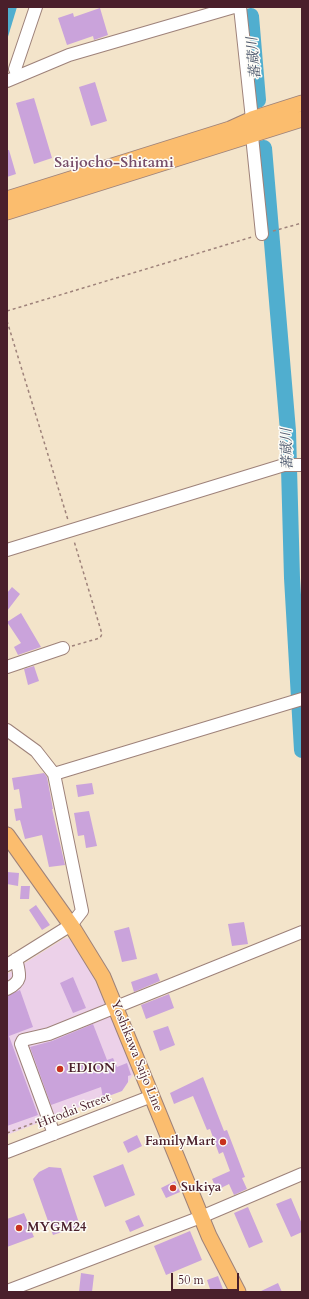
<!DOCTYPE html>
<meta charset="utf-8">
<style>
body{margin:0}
#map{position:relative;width:309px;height:1299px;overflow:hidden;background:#f3e4ca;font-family:Cardo,serif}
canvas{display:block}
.frame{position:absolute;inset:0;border:8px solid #4a1f2b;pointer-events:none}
.scale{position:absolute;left:171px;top:1273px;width:68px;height:18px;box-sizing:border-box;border:2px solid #4a1f2b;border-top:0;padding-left:5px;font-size:12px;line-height:14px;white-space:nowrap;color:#4a1f2b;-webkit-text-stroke:3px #fdfcf7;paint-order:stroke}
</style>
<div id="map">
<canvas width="309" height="1299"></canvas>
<div class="frame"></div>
<div class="scale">50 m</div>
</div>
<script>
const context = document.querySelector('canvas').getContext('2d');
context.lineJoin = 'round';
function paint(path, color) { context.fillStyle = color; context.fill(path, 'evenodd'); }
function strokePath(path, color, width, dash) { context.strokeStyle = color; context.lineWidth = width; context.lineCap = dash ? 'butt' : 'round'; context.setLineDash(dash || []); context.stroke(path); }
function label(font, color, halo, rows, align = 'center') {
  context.font = font + ' Cardo,"Noto Serif JP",serif'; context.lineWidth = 3; context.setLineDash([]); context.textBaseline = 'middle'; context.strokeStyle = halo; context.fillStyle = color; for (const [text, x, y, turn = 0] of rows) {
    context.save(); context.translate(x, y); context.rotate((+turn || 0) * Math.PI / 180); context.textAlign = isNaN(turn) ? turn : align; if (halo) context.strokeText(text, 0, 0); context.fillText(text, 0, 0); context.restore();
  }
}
paint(new Path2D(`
 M65,938L71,939L92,973L135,1072L122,1091L7,1135V974Z`), '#ecd1e9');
paint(new Path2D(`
 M7,7H17L7,40Z`), '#50aecf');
strokePath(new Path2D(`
 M251,16L258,100
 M264,148L288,431L292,578L302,750`), '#50aecf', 16);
paint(new Path2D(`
 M100,8L108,35L94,40L93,36L67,45L58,18L73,13L74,17Z
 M95,82L107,121L91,126L79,87Z
 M34,98L52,158L34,164L16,103Z
 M7,150H9L16,174L7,177Z
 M12,587L20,594L7,611V593Z
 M21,613L41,647L18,655L14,647L21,643L7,622Z
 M34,666L39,681L28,685L24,669Z
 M44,773L47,777L53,809H52L65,865L49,867L42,835L25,839L20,820L16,821L14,809L22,808L19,789L14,790L12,778Z
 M92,783L94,794L78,797L76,785Z
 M89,811L97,846L86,848L84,835L78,836L74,813Z
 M7,872L19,873L18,886L7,884Z
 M21,886H30L29,899H20Z
 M36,905L50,925L42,930L29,910Z
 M244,922L248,944L232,946L228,924Z
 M129,927L137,959L122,962L114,931Z
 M157,973L160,981L134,992L131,982Z
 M73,977L86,1008L73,1013L60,983Z
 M20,990L33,1027L9,1036L38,1115L7,1126V996Z
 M169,994L174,1008L146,1019L141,1005Z
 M93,1024L107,1060L113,1058L117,1067L127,1063L131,1075L128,1076V1082L122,1091L103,1098L101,1087L51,1105L30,1047L52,1041Z
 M168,1026L175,1045L160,1051L153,1031Z
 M203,1077L215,1108L224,1131L227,1130L245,1177L242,1178L247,1189L234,1195L229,1184L217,1190L212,1179L230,1171L223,1152L219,1154L210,1129L207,1130L193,1096L174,1104L170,1093Z
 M137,1135L142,1146L128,1153L123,1142Z
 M123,1164L135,1195L105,1207L93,1176Z
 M49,1167L61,1168L80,1226L53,1235L33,1179L39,1172Z
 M175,1181L180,1192L166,1198L161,1188Z
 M291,1198L302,1224V1232L291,1237L276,1204Z
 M248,1207L263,1242L249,1248L234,1213Z
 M24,1213L34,1237L7,1247V1219Z
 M139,1215L144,1226L130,1232L125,1221Z
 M190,1231L202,1260L166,1275L154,1246Z
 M81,1273L94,1275L92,1292H79Z
 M218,1276L224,1292H211L207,1280Z
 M278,1283L282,1292H259Z`), '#caa3db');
const minor = new Path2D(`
 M240,7L252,119V136L262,234
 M18,76L15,69L36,7
 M7,81L69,55L234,7
 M7,550L284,465H302
 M7,667L63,648
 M7,730L36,751L54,774L82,911L71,925L7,965
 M54,774L302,699
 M7,989C23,981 20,975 16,959
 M54,1134L21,1044L23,1040L49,1034L302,932
 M7,1152L152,1096
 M7,1291L201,1217L302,1174`);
const major = new Path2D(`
 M7,199L230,129L252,119L302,103
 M7,212L302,119
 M7,835L71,925L103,977L209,1236L238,1292`);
strokePath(minor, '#9e827a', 14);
strokePath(major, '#9e827a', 17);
strokePath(new Path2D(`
 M273,231L302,223
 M7,311L252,237
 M7,321L68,520
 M72,646L100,638L102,634L74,541
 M7,1133L39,1121`), '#9e827a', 1.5, [3, 3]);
strokePath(minor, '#fff', 12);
strokePath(major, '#fbbd6e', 15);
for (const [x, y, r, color] of [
 [60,1069,4,"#c8321e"],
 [223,1142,4,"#c8321e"],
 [173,1188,4,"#c8321e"],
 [19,1228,4,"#c8321e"]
]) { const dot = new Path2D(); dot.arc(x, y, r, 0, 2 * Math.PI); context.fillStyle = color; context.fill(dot); strokePath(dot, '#fdfcf7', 1.5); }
label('13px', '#4a1f2b', '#fdfcf7', [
 ["Yoshikawa Saijo Line",136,1056,68],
 ["Hirodai Street",74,1111,-21]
]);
label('bold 13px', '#4a1f2b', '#fdfcf7', [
 ["EDION",68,1069],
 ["FamilyMart",215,1142,"right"],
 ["Sukiya",181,1188],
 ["MYGM24",27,1228]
], 'left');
label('italic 14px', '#4c586d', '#fdfcf7', [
 ["蕃蔵川",255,58,-95],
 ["蕃蔵川",288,449,-92]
]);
label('bold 15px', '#774d69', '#fdfcf7', [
 ["Saijocho-Shitami",114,164]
]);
</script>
